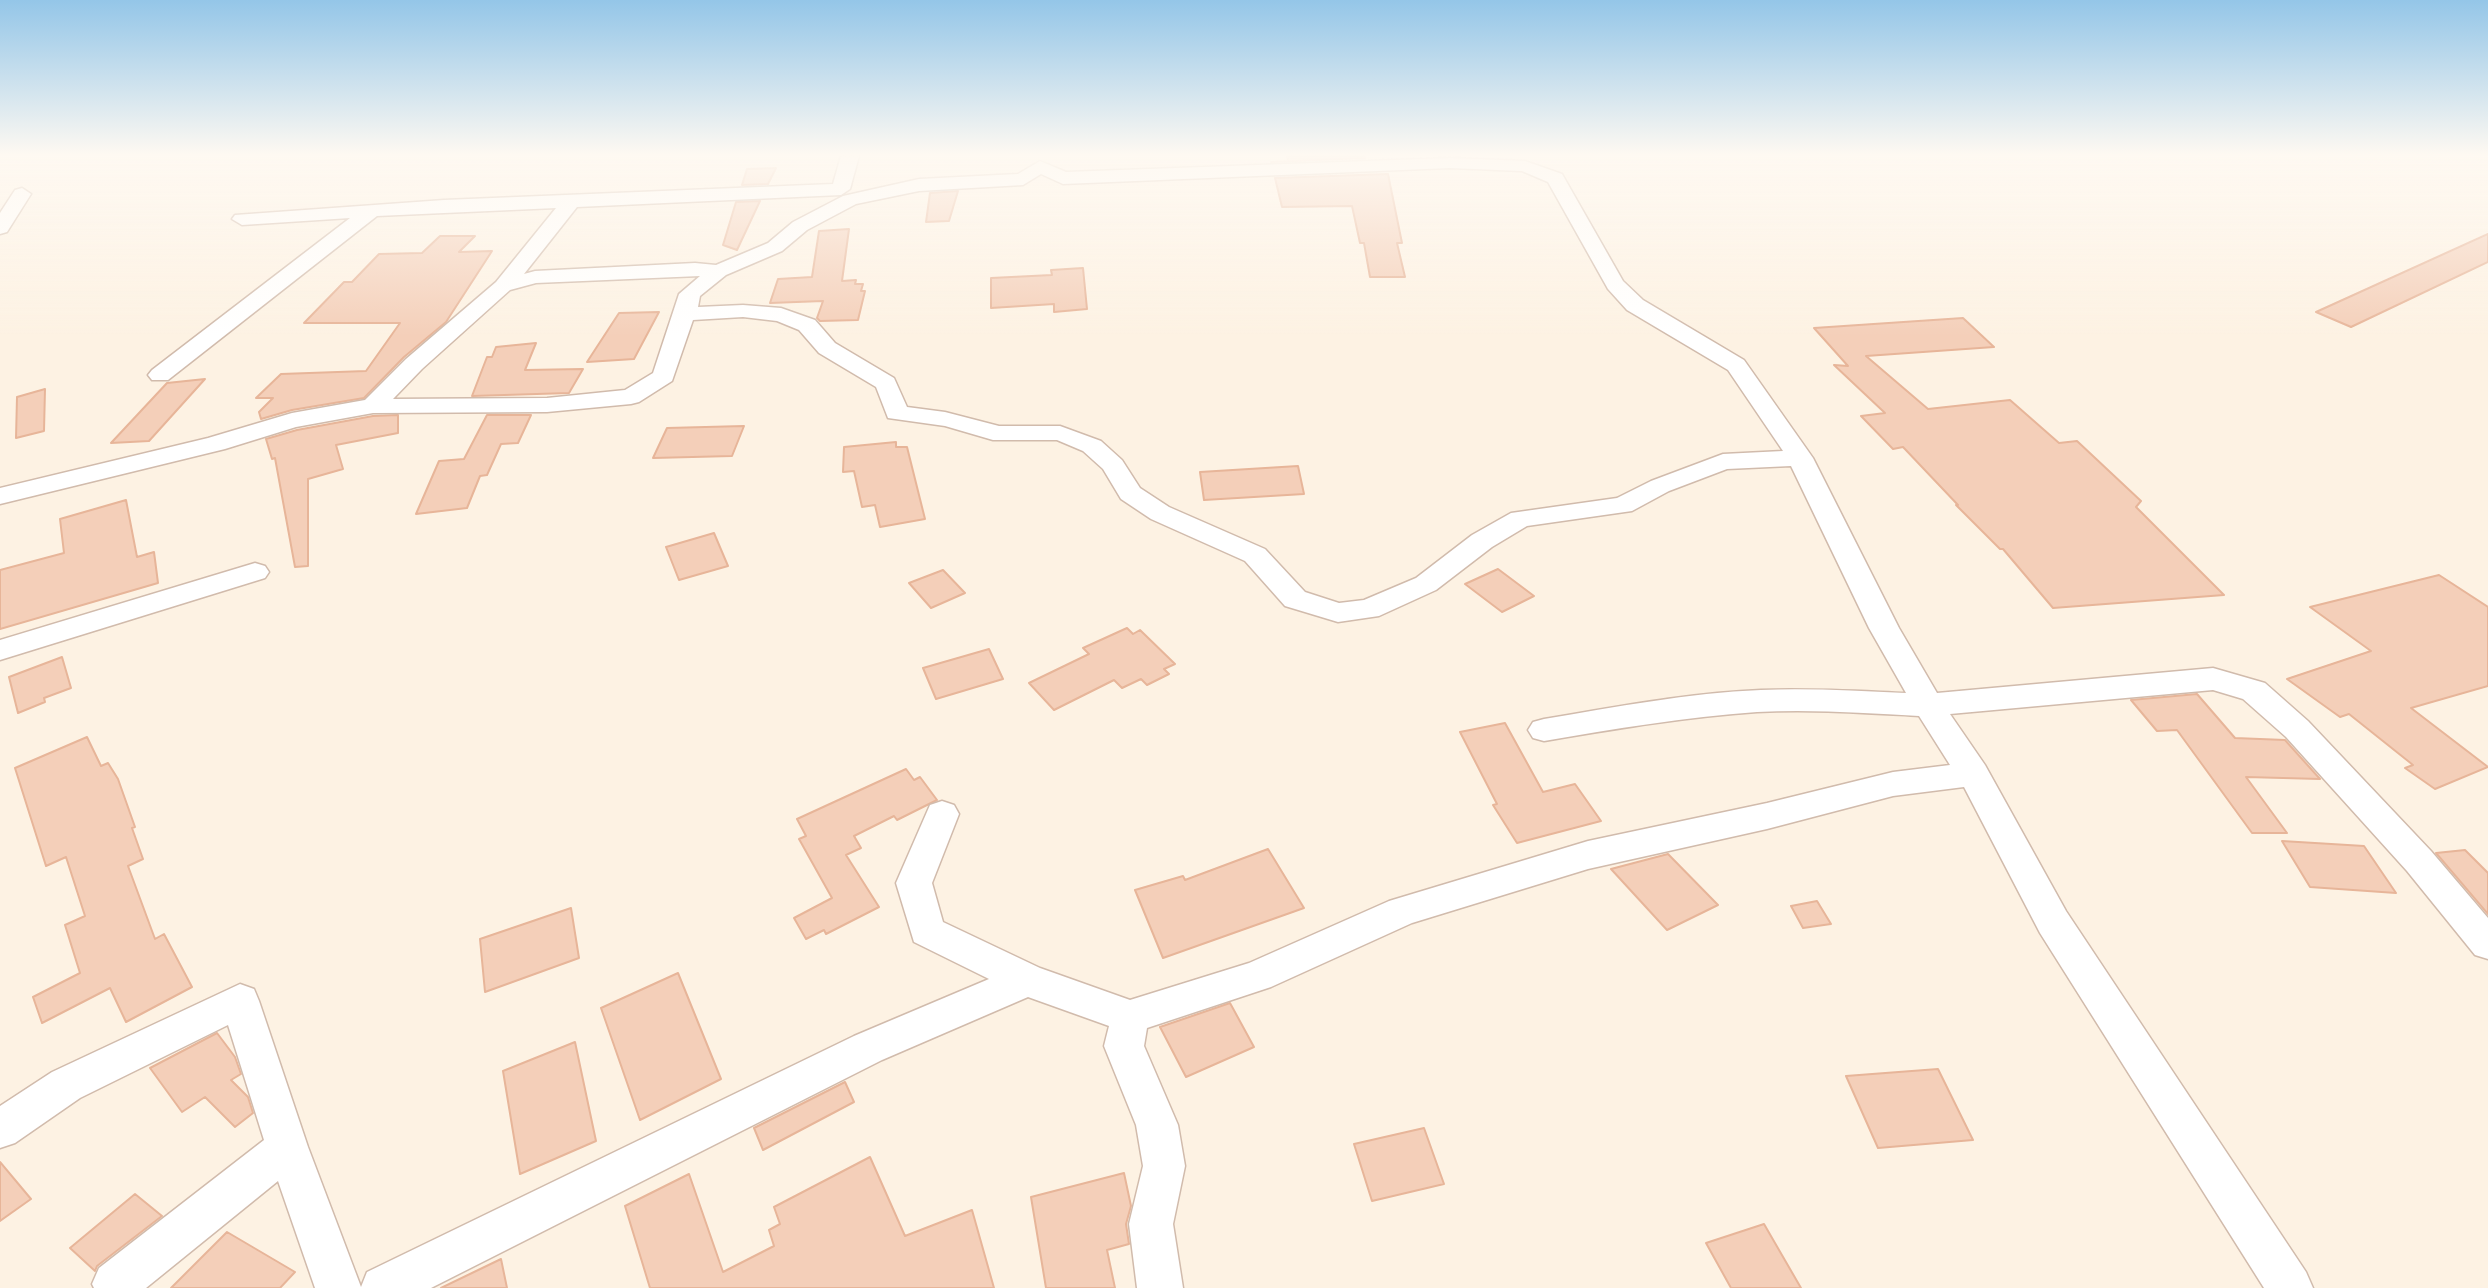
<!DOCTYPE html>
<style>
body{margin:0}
canvas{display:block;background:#fdf2e3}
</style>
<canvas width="2488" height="1288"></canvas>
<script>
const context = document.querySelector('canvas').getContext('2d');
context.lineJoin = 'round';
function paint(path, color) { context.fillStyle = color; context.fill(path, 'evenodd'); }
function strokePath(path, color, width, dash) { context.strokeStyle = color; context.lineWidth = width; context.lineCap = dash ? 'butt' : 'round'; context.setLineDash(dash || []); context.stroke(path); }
const building = new Path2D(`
 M1287,156H1364L1365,158L1271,162L1288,161Z
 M776,168L768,184L742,185L747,169Z
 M1388,174L1402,243H1397L1405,277H1370L1364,243H1360L1352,206L1282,207L1275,178Z
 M958,191L949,221L926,222L930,193Z
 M760,201L737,250L723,245L736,202Z
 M849,229L842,281L856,280L855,284H863L861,291H865L858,320L820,321L817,318L823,301L770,303L778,279L812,277L819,231Z
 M2488,234V262L2351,327L2316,312Z
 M440,236H475L459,252L492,251L446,322L404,357L364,398L292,410L261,419L259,412L273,398H256L281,374L366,371L400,323H304L344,282H352L379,254L422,253Z
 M1083,268L1087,309L1054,312V304L991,308V278L1052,275L1051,270Z
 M659,312L634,359L587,362L619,313Z
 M1963,318L1994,347L1866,356L1928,409L2010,400L2059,443L2077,441L2141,501L2136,507L2224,595L2053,608L2003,549H2000L1956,505H1958L1903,447L1893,449L1861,416L1885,413L1834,365L1848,366L1814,328Z
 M536,343L525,370L583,369L569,393L472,396L487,357H492L496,347Z
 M205,379L149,441L111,443L167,383Z
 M45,389L44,431L16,438L17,397Z
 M398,415V433L336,445L343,469L308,479V566L295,567L275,458L272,459L266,439L297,430L373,416Z
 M487,415H531L518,443L501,444L487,475L480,476L467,508L416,514L439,461L464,459Z
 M744,426L732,456L653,458L667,428Z
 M896,442V447H907L925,519L880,527L875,505L862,507L854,471L843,472L844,447Z
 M1298,466L1304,494L1204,500L1200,472Z
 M126,500L137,557L154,552L158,583L0,629V570L64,553L60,519Z
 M714,533L728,566L679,580L666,547Z
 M1498,569L1534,596L1502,612L1465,584Z
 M943,570L965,593L931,608L909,583Z
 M2439,575L2488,607V686L2411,708L2488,767L2435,789L2405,768L2413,765L2349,714L2340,717L2287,679L2371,651L2310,607Z
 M1127,628L1133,634L1140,630L1175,664L1164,669L1169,674L1147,685L1141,679L1122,688L1114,680L1054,710L1029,683L1089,654L1083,648Z
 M989,649L1003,679L936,699L923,668Z
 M62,657L71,688L44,698L45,702L18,713L9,677Z
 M2197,694L2235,738L2285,740L2320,779L2246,777L2287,833H2252L2177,730L2157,731L2131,700Z
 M1505,723L1543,792L1575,784L1601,821L1517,843L1493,805L1497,804L1460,732Z
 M87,737L101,766L108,763L118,779L135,827L132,828L143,859L128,866L155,939L164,934L192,987L126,1022L110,988L42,1023L33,997L80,973L65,925L85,916L66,857L46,866L15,768Z
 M906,769L914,780L920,777L937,800L897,820L894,816L854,836L861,848L846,855L879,907L826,934L824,930L806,939L794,918L832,898L799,839L806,836L797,819Z
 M2282,841L2364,846L2396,893L2310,887Z
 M1268,849L1304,908L1163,958L1135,890L1183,876L1185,880Z
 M2465,850L2488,873V914L2436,853Z
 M1668,854L1718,905L1667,930L1611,869Z
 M1817,901L1831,924L1803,928L1791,906Z
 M571,908L579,958L485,992L480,939Z
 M678,973L721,1079L640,1120L601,1008Z
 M1230,1003L1254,1047L1186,1077L1160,1027Z
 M217,1033L235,1057L241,1074L231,1080L248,1097L253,1113L235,1127L205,1097L182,1112L150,1068Z
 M575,1042L596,1141L520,1174L503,1071Z
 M1938,1069L1973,1140L1878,1148L1846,1076Z
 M845,1082L854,1102L763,1150L754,1128Z
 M1424,1128L1444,1184L1372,1201L1354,1144Z
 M870,1157L905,1236L972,1210L994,1288H650L625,1206L689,1174L723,1272L774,1246L769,1230L780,1224L774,1207Z
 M0,1162L31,1199L0,1221Z
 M1124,1173L1131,1206L1126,1224L1129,1244L1107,1250L1115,1288H1046L1031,1197Z
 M135,1194L162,1216L97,1266L95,1271L70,1248Z
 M1764,1224L1801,1288H1731L1706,1243Z
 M227,1232L295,1272L280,1288H171Z
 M501,1259L507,1288H441Z`);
paint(building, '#f4cfb9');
strokePath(building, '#e7b599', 2);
const minor = new Path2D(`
 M841,156H859L850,189L841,195L577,207L524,274L535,271L695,263L716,265L768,243L793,222L843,196L919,179L1018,174L1040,161L1066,172L1450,158L1525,161L1562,174L1623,281L1643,300L1744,360L1813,458L1899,628L1937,693L2213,668L2265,683L2308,721L2431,851L2488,918V959L2475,955L2407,871L2286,737L2243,699L2213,690L1950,714L1985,765L2066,911L2306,1272L2313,1288H2264L2040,933L1964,787L1893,796L1767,829L1588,869L1412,923L1271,987L1147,1028L1144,1046L1178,1125L1185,1166L1173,1224L1183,1288H1137L1129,1224L1143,1166L1136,1125L1104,1046L1109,1026L1028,997L882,1060L431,1288H315L278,1181L146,1288H94L92,1284L99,1268L264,1140L228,1025L80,1098L15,1143L0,1148V1106L52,1072L240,984L254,989L259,1001L308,1147L361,1287L367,1272L854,1036L989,979L914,942L896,883L930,805L942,801L954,805L959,814L932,883L943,922L1040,968L1130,1000L1249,963L1389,901L1588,841L1767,803L1893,772L1950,765L1919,716C1865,713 1811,709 1757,712C1685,717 1615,729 1544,741L1533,738L1528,730L1533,722L1544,719C1616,707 1688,693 1761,690C1810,688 1857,691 1906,693L1869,628L1791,466L1727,469L1669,491L1632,511L1527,526L1492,547L1436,590L1379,616L1338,622L1285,606L1245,561L1151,519L1121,499L1103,469L1083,451L1057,440H993L945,426L888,418L876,387L819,353L799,330L777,321L743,317L693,320L672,381L639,402L631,404L547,412L373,413L296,427L225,449L0,504V488L208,438L292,413L365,400L406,359L496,282L556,208L377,216L168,380H152L148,375L152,370L350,218L242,225L232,219L235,215L444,200L833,184ZM1450,168L1522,171L1548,182L1608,289L1627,310L1728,370L1783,451L1723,454L1651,481L1617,498L1511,513L1472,535L1416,578L1364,600L1339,603L1305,592L1265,549L1169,507L1140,488L1122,460L1101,441L1060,426H999L945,412L907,407L894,378L835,343L815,320L781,308L743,305L698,307L700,296L726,275L782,251L807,230L856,204L919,191L1023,185L1041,174L1063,184ZM700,276L679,294L653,373L625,390L547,398L393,399L422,369L510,290L536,283Z
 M22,188L31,194L7,232L0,234V213L15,190Z
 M255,563L265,566L269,572L265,578L0,660V640Z`);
strokePath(minor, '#d1bbac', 3);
paint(minor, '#fff');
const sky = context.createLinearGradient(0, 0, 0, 336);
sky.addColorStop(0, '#94c6e8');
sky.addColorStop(0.46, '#fef9f2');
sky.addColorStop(1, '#fef9f200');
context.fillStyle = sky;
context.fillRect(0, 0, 2488, 336);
</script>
